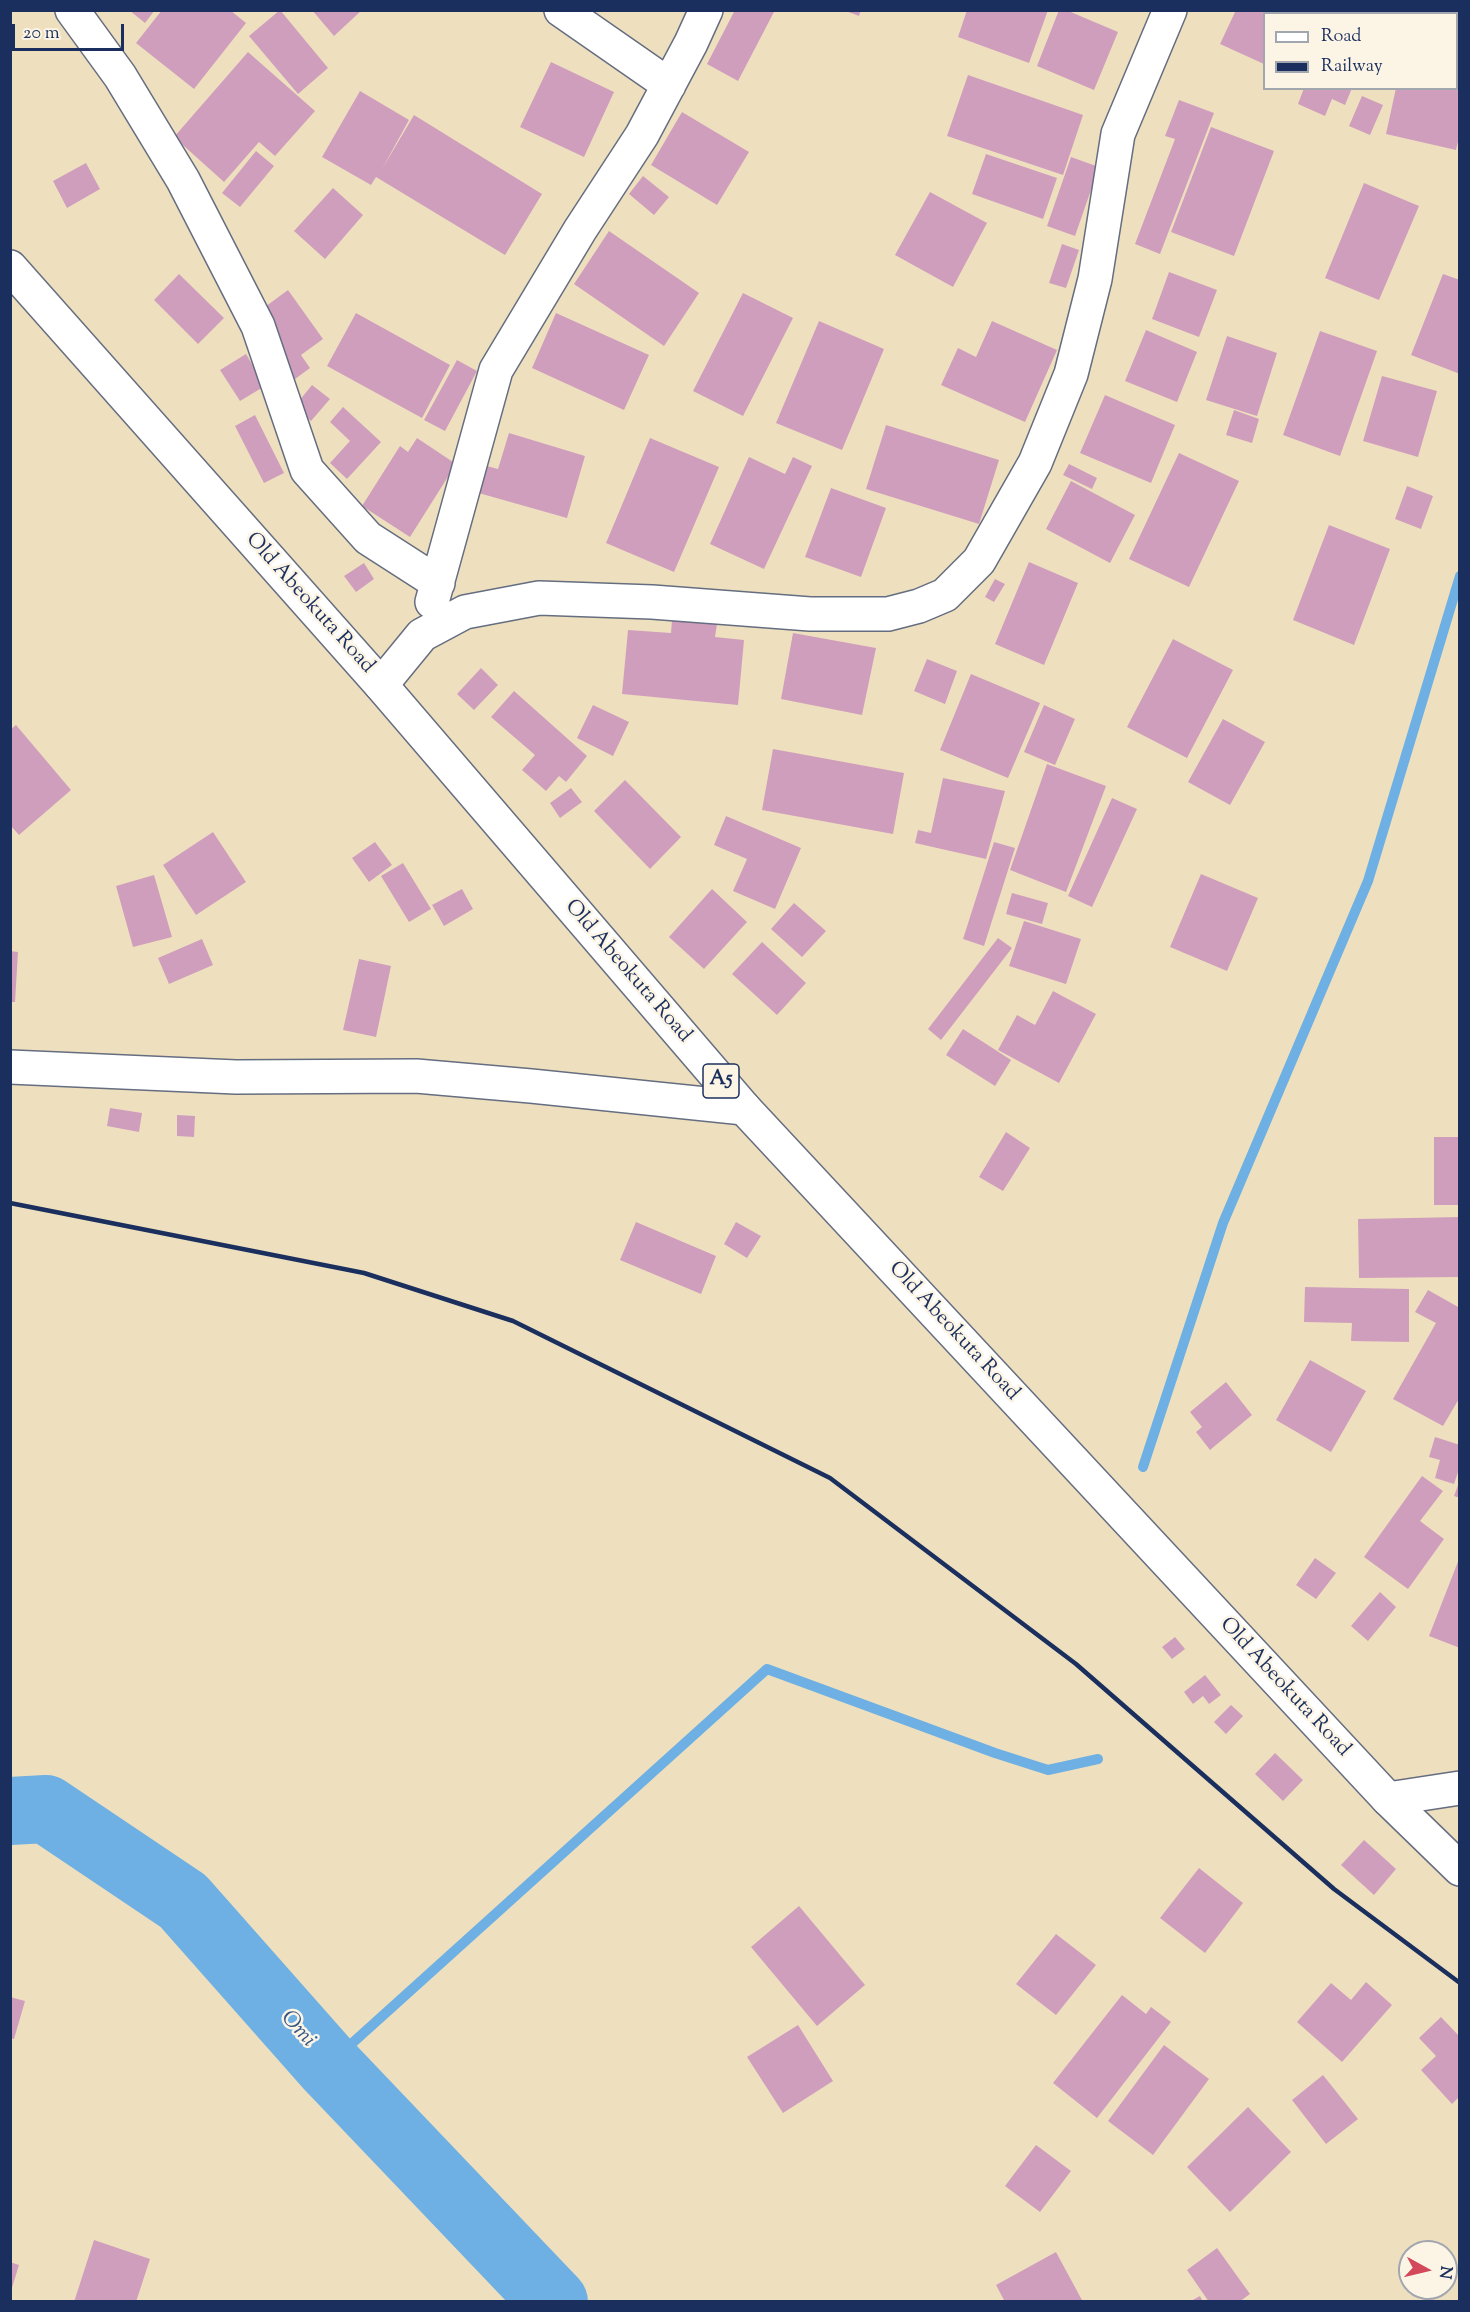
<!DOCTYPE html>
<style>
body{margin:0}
#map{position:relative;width:1470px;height:2312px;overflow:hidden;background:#eee0be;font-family:"Sorts Mill Goudy",serif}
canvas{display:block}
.frame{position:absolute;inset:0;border:12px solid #1b2f5e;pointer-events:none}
.legend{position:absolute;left:1263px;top:12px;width:195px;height:78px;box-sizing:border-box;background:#fcf5e5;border:2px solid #a2a6af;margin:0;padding:8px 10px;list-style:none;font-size:18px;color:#1b2f5e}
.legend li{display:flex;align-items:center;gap:12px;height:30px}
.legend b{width:30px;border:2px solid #a2a6af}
.north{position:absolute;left:1398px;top:2240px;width:60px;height:60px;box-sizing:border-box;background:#fcf5e5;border:2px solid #a2a6af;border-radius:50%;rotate:98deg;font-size:16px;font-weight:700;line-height:24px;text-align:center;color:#1b2f5e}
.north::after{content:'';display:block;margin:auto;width:21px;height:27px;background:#d1495b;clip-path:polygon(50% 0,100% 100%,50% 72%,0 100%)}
.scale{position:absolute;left:12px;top:24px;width:112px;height:27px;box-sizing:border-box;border:3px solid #1b2f5e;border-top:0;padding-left:8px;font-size:18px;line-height:21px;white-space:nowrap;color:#1b2f5e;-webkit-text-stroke:4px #fcf5e5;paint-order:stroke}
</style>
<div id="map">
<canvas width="1470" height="2312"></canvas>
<div class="frame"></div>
<ul class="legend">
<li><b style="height:8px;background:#fff"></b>Road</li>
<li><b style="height:8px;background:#1b2f5e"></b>Railway</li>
</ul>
<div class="north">N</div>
<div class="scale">20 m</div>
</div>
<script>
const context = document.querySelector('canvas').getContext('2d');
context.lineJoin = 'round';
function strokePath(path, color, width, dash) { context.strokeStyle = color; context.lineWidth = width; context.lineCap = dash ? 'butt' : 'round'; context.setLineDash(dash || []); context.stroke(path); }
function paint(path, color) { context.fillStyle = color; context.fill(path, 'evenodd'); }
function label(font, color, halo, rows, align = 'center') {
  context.font = font + ' "Sorts Mill Goudy",serif'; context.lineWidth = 5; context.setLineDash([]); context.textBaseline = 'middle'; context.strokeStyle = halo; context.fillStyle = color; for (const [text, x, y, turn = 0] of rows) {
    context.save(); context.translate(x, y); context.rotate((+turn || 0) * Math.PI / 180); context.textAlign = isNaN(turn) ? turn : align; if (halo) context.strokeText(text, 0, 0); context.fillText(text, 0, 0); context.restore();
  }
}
strokePath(new Path2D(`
 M1143,1467L1223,1223L1368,881L1460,576
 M328,2065L767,1669L995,1753L1048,1770L1098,1759`), '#6eb0e3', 10);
strokePath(new Path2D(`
 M10,1811L46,1809L183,1901L328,2065L554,2302`), '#6eb0e3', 68);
paint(new Path2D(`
 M129,10H155L145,23Z
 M162,10H230L246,23L194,89L136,43Z
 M280,10L328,68L298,94L249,36Z
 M312,10H362L334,36Z
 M735,10H775L738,81L707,64Z
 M843,10H861L859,16Z
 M967,10H1048L1029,63L958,37Z
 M1059,10H1066L1118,32L1094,90L1037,66Z
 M1236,10H1306L1304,14H1264V64L1220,44Z
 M1456,27L1460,28V133L1456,150L1386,134L1396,88H1456Z
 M248,52L315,111L275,156L259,142L224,182L174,137Z
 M551,62L614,92L584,157L520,127Z
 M968,75L1083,115L1063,175L947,136Z
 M1304,88H1352L1345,105L1332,99L1325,116L1298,104Z
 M360,91L409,120L382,169L414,115L542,194L505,255L376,177L371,185L322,157Z
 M1362,96L1383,105L1370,135L1349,126Z
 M1179,100L1214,113L1160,254L1135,244L1175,139L1165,136Z
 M682,112L749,152L717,205L651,165Z
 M1211,127L1274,151L1234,256L1171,232Z
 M256,151L274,166L240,207L222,193Z
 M986,154L1057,178L1043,219L972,194Z
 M1071,157L1099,167L1075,236L1047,226Z
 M86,163L100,189L67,208L53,181Z
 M643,176L669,197L654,215L629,194Z
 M1364,183L1419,206L1379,300L1325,278Z
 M333,188L363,215L325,259L294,231Z
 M930,192L987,223L953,287L895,255Z
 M609,231L699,293L664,346L574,284Z
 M1062,244L1079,250L1066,288L1049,283Z
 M1169,272L1217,290L1199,337L1152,319Z
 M179,274L224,318L198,344L154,300Z
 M1443,274L1460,280V374L1411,355Z
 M288,290L323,339L301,355L310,368L291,382L254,315Z
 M743,293L793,318L743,416L693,391Z
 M356,313L450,365L422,418L327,366Z
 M556,313L649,355L624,410L532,368Z
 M819,321L884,349L842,450L776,423Z
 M992,321L1057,350L1025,422L941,385L958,348L976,357Z
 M1146,330L1197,352L1177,402L1125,381Z
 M1320,331L1377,351L1340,456L1283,435Z
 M1227,336L1277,353L1257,416L1206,400Z
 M246,354L265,386L240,401L220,370Z
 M457,360L477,371L445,431L424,420Z
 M1382,376L1437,391L1418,457L1363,441Z
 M312,385L330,399L311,421L294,407Z
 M1105,395L1175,425L1151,483L1080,453Z
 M343,407L381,442L347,479L330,463L350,441L330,422Z
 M1234,410L1259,419L1252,443L1226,435Z
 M255,415L284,473L264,483L235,426Z
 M886,425L999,460L979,524L866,489Z
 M509,433L585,456L567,518L468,490L476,463L498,469Z
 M417,438L456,464L410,537L362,506L400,446L408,452Z
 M650,438L719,467L674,572L606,543Z
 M1179,453L1239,481L1189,587L1129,559Z
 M749,457L785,474L793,457L812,466L764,569L710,544Z
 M1069,464L1097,478L1092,489L1063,475Z
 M1071,481L1135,515L1110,563L1046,529Z
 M1407,486L1433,496L1421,529L1395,519Z
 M831,488L886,508L861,577L805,557Z
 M1329,525L1390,549L1354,645L1293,620Z
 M1029,562L1078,583L1044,665L995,644Z
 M364,563L374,579L356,592L344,576Z
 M995,579L1005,584L994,602L985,597Z
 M672,620L717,624L715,637L744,640L738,705L622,694L628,630L671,633Z
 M793,633L876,648L862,715L781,699Z
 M1173,639L1233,670L1187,758L1127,727Z
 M927,659L957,671L945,704L914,691Z
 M481,668L498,685L474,710L457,694Z
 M971,674L1040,703L1008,778L940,750Z
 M514,691L587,756L566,782L559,776L546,791L522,770L535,755L491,717Z
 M593,705L629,722L613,756L577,738Z
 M1044,705L1075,719L1055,765L1024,752Z
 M1223,719L1265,742L1230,805L1188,782Z
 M16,725L71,790L19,835L10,825V730Z
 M773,749L904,773L893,834L762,810Z
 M1047,764L1106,786L1066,892L1010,870Z
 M943,778L1005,791L986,859L915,843L918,830L931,833Z
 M625,780L681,837L650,869L594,811Z
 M571,788L582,802L560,818L550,803Z
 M1112,798L1137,809L1092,907L1068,896Z
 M726,816L801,848L775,909L733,891L747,859L714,845Z
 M213,832L246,882L196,915L163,865Z
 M375,842L392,865L369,882L352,858Z
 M994,842L1015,848L984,946L963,939Z
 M403,863L431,909L409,922L381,876Z
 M1201,874L1258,898L1227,971L1170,947Z
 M154,875L172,937L133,947L116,886Z
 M462,889L473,909L444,926L432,905Z
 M712,889L747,922L704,969L669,937Z
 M1012,893L1048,903L1042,924L1006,914Z
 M794,903L826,931L802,957L771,929Z
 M1024,921L1081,939L1066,984L1009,966Z
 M998,938L1012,948L941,1040L928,1029Z
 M202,939L213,965L169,984L158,958Z
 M762,942L806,983L777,1015L732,974Z
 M10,951L18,952L15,1002H10Z
 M359,959L391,966L376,1037L343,1030Z
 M1053,991L1096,1014L1059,1083L998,1050L1017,1015L1035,1025Z
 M963,1029L1011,1060L995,1086L946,1055Z
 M110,1108L142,1113L139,1132L107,1126Z
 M177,1115L195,1116L194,1137L177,1136Z
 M1006,1132L1030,1148L1003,1191L979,1177Z
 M1434,1137H1460V1205H1434Z
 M1460,1217V1277L1359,1278L1358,1219Z
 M636,1222L716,1256L701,1294L620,1260Z
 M736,1222L761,1236L747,1258L724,1244Z
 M1305,1287L1409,1289V1342L1351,1341L1352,1323L1304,1322Z
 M1428,1290L1460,1308V1397L1443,1426L1393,1399L1436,1323L1415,1312Z
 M1310,1360L1366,1391L1331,1452L1276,1420Z
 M1226,1382L1252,1415L1210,1450L1196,1432L1202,1427L1190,1412Z
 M1435,1437L1460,1445V1466L1454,1484L1435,1478L1440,1460L1429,1457Z
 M1422,1476L1443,1491L1420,1521L1444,1539L1408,1589L1364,1557Z
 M1460,1480V1498L1454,1496Z
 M1315,1558L1336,1573L1316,1599L1296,1585Z
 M1459,1559H1460V1648L1429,1636Z
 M1380,1592L1396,1607L1368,1641L1351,1626Z
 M1175,1637L1185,1649L1172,1659L1162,1647Z
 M1205,1675L1221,1695L1209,1704L1203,1696L1193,1704L1184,1692Z
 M1231,1705L1243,1716L1226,1734L1214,1722Z
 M1275,1753L1303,1780L1283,1801L1255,1774Z
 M1364,1840L1396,1869L1374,1895L1341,1865Z
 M1199,1868L1243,1903L1205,1953L1160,1918Z
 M799,1906L865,1985L817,2026L751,1947Z
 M1056,1934L1096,1965L1056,2015L1016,1984Z
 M1366,1982L1392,2005L1342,2062L1297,2022L1331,1983L1351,2000Z
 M1122,1995L1146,2014L1151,2007L1171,2022L1097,2118L1053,2083Z
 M10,1997L25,2001L14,2039L10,2038Z
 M1441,2017L1460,2037V2096L1452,2104L1421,2070L1436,2056L1419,2038Z
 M798,2025L833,2081L783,2113L747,2057Z
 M1164,2045L1209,2079L1153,2155L1108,2121Z
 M1323,2075L1358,2119L1326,2144L1292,2100Z
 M1248,2107L1291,2152L1230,2212L1187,2167Z
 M1036,2145L1071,2171L1040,2212L1005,2186Z
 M94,2240L150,2259L136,2302H74Z
 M1217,2248L1250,2294L1239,2302H1209L1187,2270Z
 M1056,2252L1083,2302H1005L996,2285Z
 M10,2262L19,2265L11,2291H10Z
 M1200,2296L1203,2302H1189Z`), '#d09ebd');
const minor = new Path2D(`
 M72,10L120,76L183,180L258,326L307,470L368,538L438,583
 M561,10L669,85
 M432,602L496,370L580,230L642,135L691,43L706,10
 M381,685L422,635L465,612L539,598L652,602L810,614H888L919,606L945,595L979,561L1035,463L1071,374L1095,279L1118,134L1170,10
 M10,1067L236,1077L416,1076L531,1086L744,1108`);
const major = new Path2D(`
 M1388,1799L1460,1788`);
const highway = new Path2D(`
 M10,267L381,685L744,1108L1388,1799L1460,1869`);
strokePath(minor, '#656d80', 36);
strokePath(major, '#656d80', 36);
strokePath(highway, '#656d80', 36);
strokePath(minor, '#fff', 33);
strokePath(major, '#fff', 33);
strokePath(highway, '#fff', 33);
strokePath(new Path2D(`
 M10,1203L364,1273L513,1321L830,1478L1076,1664L1334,1889L1460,1983`), '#1b2f5e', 4.5);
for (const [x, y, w] of [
 [721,1081,36]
]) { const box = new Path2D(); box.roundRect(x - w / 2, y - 17, w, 34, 4.5); context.fillStyle = '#fcf5e5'; context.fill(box); strokePath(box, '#1b2f5e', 1.5); }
label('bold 20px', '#1b2f5e', null, [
 ["A5",721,1081]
]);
label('21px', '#1b2f5e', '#fcf5e5', [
 ["Old Abeokuta Road",309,604,48],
 ["Old Abeokuta Road",627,972,49],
 ["Old Abeokuta Road",953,1332,47],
 ["Old Abeokuta Road",1284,1688,47]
]);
label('italic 22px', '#345686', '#fcf5e5', [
 ["Omi",297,2030,48]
]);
</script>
